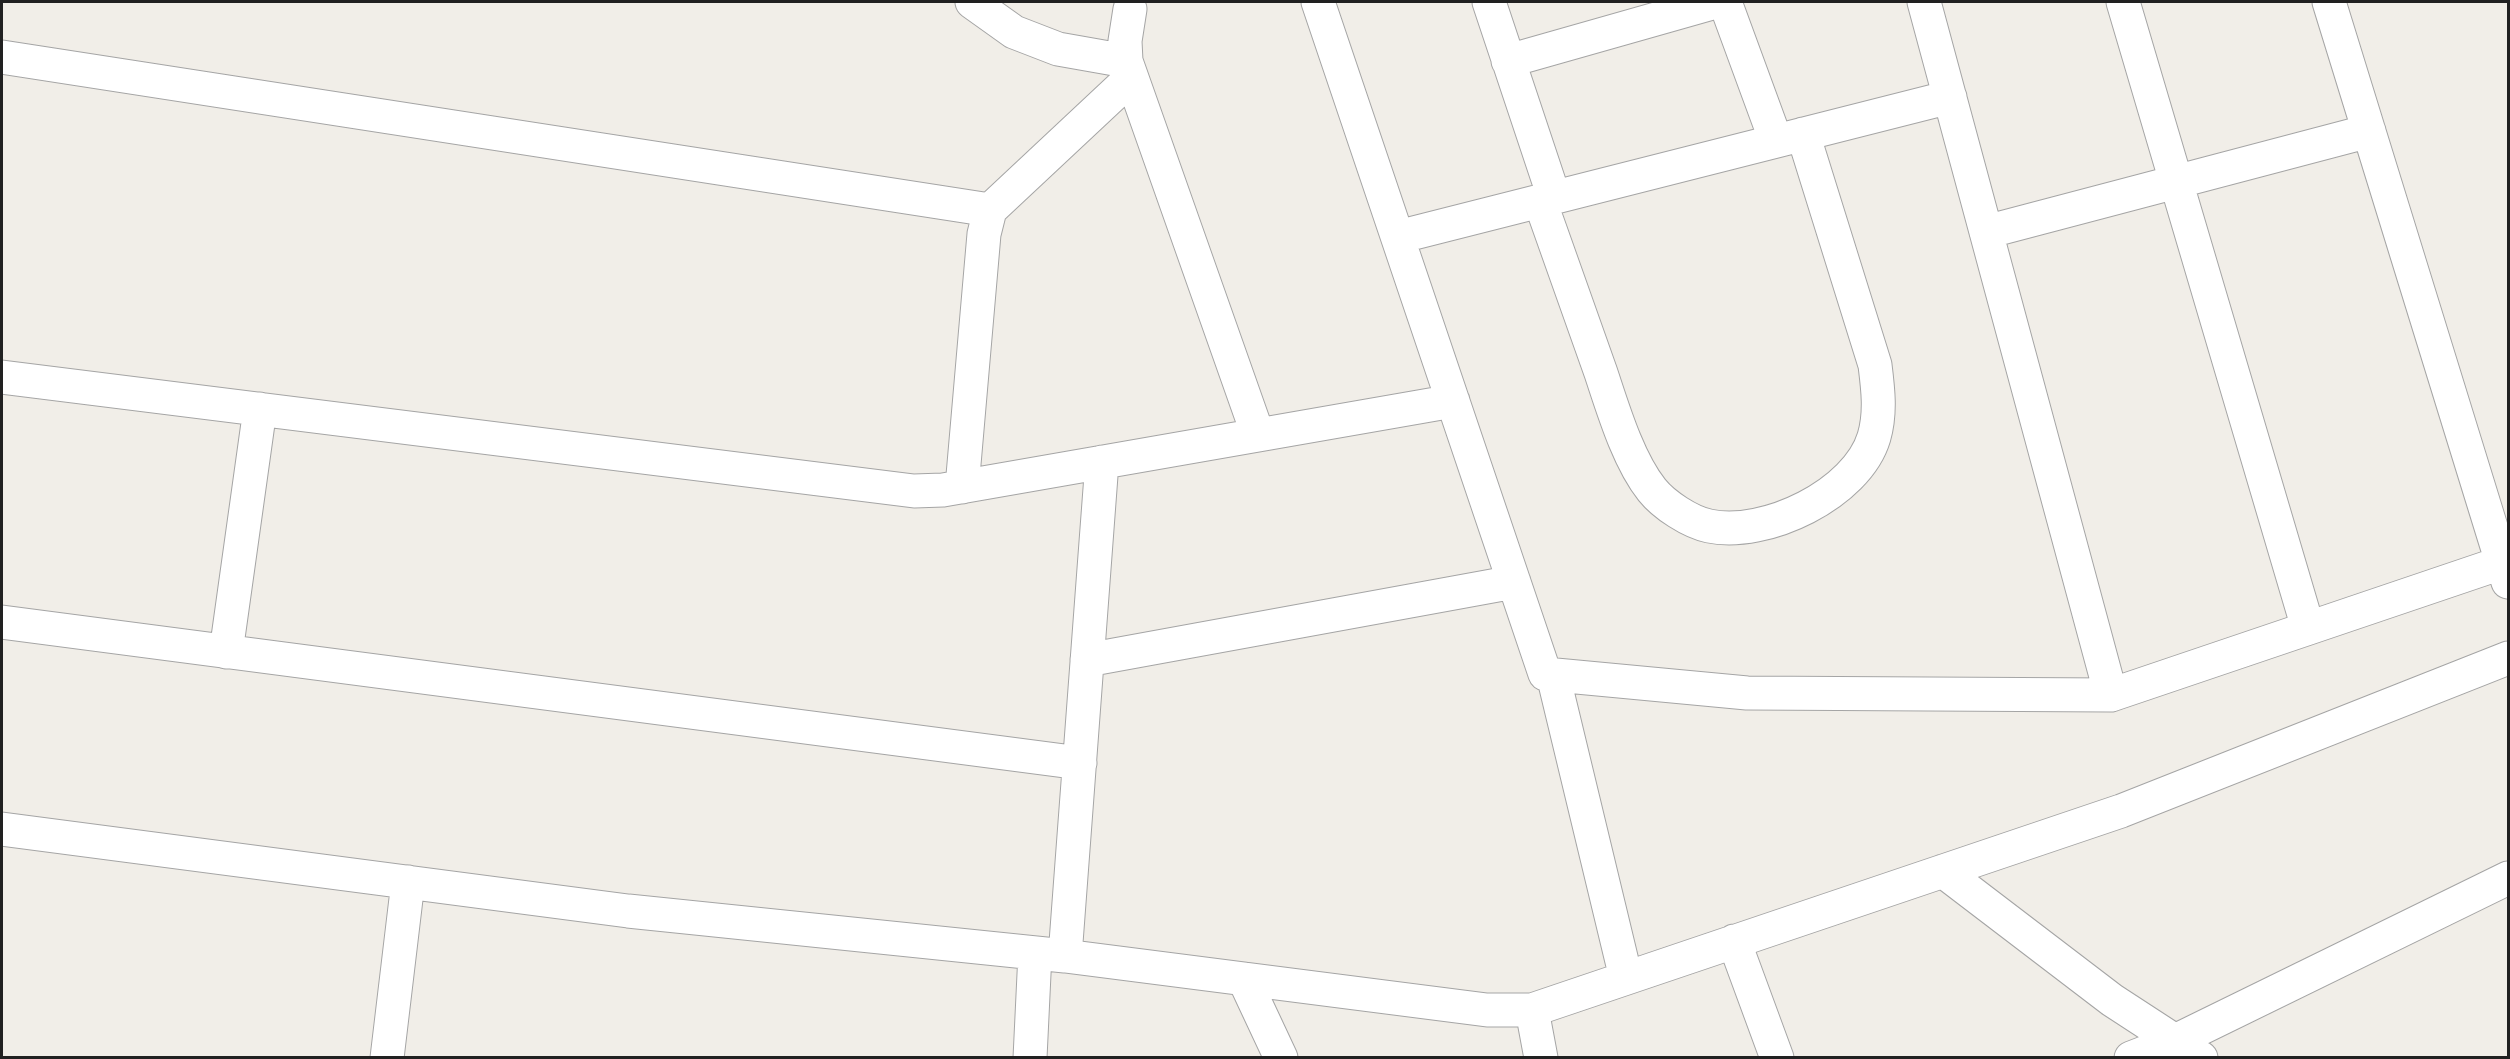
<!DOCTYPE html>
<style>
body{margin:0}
#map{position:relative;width:2510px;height:1059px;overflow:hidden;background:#f1eee8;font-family:"IBM Plex Sans",sans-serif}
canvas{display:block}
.frame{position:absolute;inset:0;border:3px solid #212121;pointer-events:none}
</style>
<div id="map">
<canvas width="2510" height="1059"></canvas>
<div class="frame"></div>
</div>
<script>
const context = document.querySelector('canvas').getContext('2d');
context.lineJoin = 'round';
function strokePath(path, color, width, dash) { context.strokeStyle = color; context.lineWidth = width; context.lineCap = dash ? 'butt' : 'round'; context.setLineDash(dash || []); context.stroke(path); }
const street = new Path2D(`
 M972,2L1014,32L1058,49L1126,61
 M1318,2L1545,674L1747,693L2111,695
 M1489,2L1554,197
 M1725,2L1776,141
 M1924,2L2111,695L2501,563
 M2123,2L2308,628
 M2329,2L2508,582
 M1130,9L1125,41L1126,61L1258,435
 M2,57L990,210
 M1508,61L1716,2
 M1540,201C1560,258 1581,316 1601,373C1613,409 1628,460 1652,490C1664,505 1690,522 1709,526C1765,538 1857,494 1874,437C1881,413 1878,389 1875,365L1803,134
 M1986,232L2369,131
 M1398,237L1950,97
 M2,377L914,491L943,490L1453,401
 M962,487L984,234L990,210L1131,78
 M2,622L1080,763
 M226,652L260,409
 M1087,660L1514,582
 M1553,675L1626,978
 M2,829L628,911L1065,956L1487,1010H1532L2121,811L2508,658
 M1943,871L2112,1000L2201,1058
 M1734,941L1777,1058
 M1065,956L1102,462
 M1244,979L1281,1058
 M1532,1010L1541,1058
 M387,1058L408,882
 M1030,1058L1035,953
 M2131,1058L2175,1041L2508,878`);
strokePath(street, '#a5a5a5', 35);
strokePath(street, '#fff', 33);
</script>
